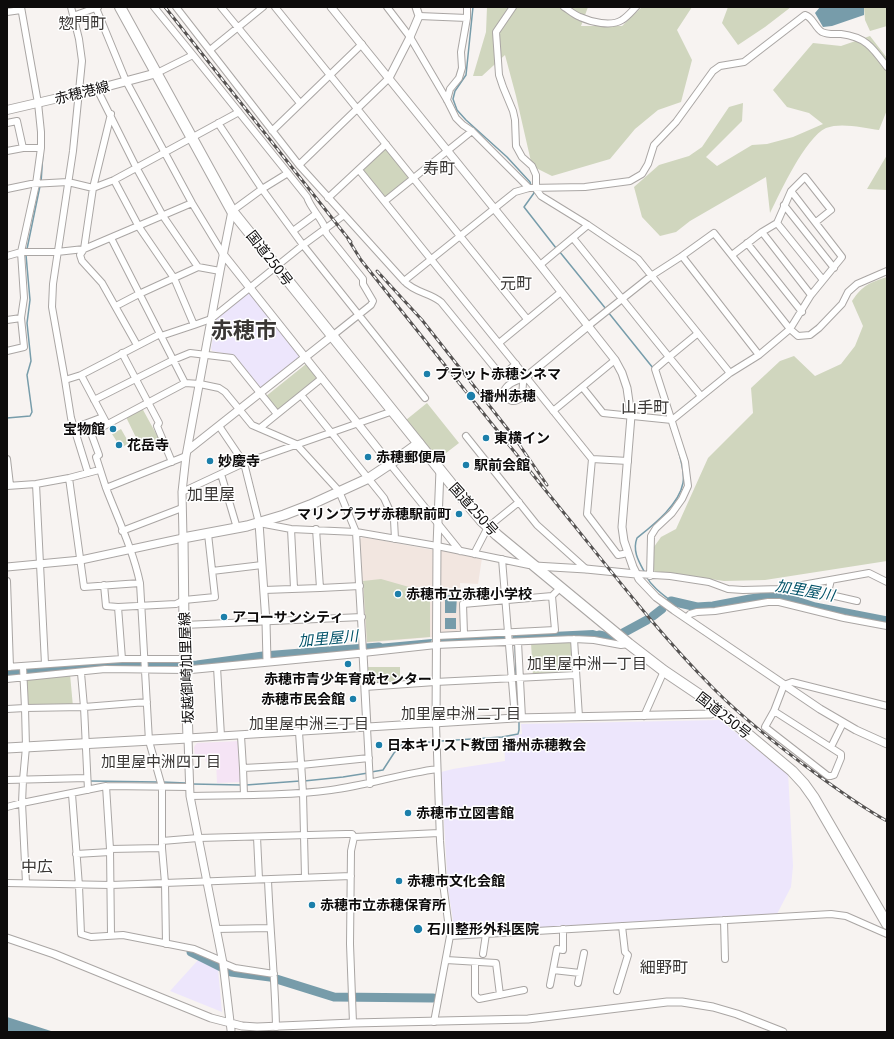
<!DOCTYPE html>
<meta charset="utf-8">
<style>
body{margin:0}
#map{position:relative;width:894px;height:1039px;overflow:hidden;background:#f7f3f1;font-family:Georgia,serif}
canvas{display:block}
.frame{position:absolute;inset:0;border:8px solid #0d0b0b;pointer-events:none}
</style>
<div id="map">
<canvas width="894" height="1039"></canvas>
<div class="frame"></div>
</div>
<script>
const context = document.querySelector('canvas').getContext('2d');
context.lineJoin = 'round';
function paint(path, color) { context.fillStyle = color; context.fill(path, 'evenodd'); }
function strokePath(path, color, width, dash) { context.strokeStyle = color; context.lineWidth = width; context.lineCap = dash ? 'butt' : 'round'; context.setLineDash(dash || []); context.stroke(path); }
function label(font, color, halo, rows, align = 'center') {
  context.font = font + ' Georgia,"Noto Sans JP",serif'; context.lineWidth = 3; context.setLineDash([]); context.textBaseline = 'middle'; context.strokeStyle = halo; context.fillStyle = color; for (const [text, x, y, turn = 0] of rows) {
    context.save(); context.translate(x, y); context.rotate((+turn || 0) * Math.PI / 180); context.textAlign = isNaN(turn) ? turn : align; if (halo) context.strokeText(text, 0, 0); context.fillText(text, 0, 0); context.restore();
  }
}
paint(new Path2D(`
 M247,293H250L300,355L299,358L263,388L260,387L234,355L212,351L211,348L217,317Z
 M720,720L765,756L788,772L793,866L791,887L777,914L455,933L448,889L441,772L453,769L505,761L504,739L522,734L521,724Z
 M199,959L218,969L222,1012L170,991Z`), '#ede6fc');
paint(new Path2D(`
 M239,741L242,782L217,783L216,761L206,762L205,757L195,758L194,747L197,743Z`), '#f5e4f5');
paint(new Path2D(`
 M363,537L433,550L432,637L366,643L360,539Z
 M443,550L482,558L478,584L460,583L462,631L460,633L441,634V551Z`), '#f2e6e0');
paint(new Path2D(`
 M487,7H588L581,26H622L642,7H692L677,30L692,60L681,102L658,110L635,129L610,159L552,176L532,166L516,96L505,55L482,76H473L486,32Z
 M728,7H791L765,27L738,45L722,23Z
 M864,7H887V26L870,31L865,20Z
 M870,36L887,58V110L879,130C864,128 841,122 826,128C805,138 781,191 770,213L766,177L690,221L676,232L660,236L642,217L634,187L659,165L689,156L702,147L729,107L743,103L742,121L706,157L717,166L752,145L767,144L793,137L823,124L809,113L787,107L773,90L813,43L841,46Z
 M387,148L409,176V179L387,198L384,197L363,170L384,149Z
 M887,155V190L867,189Z
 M887,277V561L765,580L724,581L683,575L655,573L652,564L651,551L661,537L676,529L708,458L753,413L751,388L780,361L794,356L815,376L841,364L855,346L863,326L852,301C863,285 869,283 887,277Z
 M306,364L318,378L278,412L265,397Z
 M427,403L459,443L437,460L406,420Z
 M142,408L160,441L142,450L126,417Z
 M121,429L129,443L121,448L112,434Z
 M381,579L430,593V637L367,642L363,581Z
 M571,641L573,643L574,672L533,676L531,643Z
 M367,667H400V682L368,685Z
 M70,674L73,707L25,708L23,678Z`), '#d0d6be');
paint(new Path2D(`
 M820,7H864V15L832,26L823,27L815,13Z
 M445,595L457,596L456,613H445Z
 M445,618H456V629H445Z
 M593,630L607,634L615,640L590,636L513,639L512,634Z
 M507,634V640L441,642V637Z
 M432,639L431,643L368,650L367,648V645Z
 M7,1017L51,1031L53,1032H7Z`), '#779caa');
strokePath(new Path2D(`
 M473,7L466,75L455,91L453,99L457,110L466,120L507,157L530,182L531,186
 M44,133V145
 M41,183L43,152
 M533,189L534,193L524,207L556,248
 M27,249L40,186
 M559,251L606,309
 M608,312L653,368
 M7,418L30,416L32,412L27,375L31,361L27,323L30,300L26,255
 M645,573C639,562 632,551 637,538C653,525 679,505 683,483C685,473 680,456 677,446
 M646,576C652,587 662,594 671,601
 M515,643L516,677
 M516,680L518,715
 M441,741L502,737L518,734L519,730V720
 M371,772L383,770L394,753L403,743L432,742
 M90,781L158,782
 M304,781L343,777L368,773
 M36,782L74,781
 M162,782L186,783
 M192,784L242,785
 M246,785L300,781`), '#779caa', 1.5);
strokePath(new Path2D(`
 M670,602L671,601L697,607L713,606L750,599L772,596L790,599L815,607L887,621
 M653,616L662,609
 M599,635L608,637L623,633L647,620
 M7,673L31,672L98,666L197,665L263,656L379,647
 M191,952L231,972L270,977L334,997L433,998`), '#779caa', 9);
const minor = new Path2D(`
 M71,7L79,39L82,61L73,151L53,284L52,307L65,380L71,418L88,473
 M154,7L193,55
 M176,7L299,165L404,281C415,293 429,292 441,302L499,373L503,375L516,364
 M221,7L300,103
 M275,7L527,319
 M387,7L410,37L447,100L456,118L463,125L472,131L529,188
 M513,7L496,32L499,75L503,87L513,111L515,120L516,146L522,157L532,166L536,175V189L541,196L588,225L638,259L730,373
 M564,7C569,10 574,15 580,17C591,22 611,27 622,20C627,17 632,11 636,7
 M96,8L126,81L192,203L223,254
 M7,12L21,10
 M73,16L98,7
 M419,16L467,18
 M210,50L263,7
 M157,73L193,55L307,197C311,210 326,222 326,233L363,279V284L373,301L371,305L332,336
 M97,89L136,167L163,216L198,267L220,271
 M447,100L450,89L459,78L462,68L461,52L467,18V7
 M111,114L93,188L84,249L80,255L82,261L102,283L137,345
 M7,123L17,121L23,148
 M218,123L262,189L303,245L425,398
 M272,131L362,44
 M7,151L23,148H41
 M299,165L389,78
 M359,170L592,459L587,514L618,555L628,553
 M114,180L139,227L174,278L194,325L211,319L303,245L344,215
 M7,189L31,184L68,182L93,188L114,180L239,112
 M791,191L805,177L831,210L816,222
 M328,198L386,144
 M385,201L472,131
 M784,205L834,268
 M232,211L262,189L288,173
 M777,223L823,280
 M293,231L316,214
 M762,232L811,295
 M111,238L185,383
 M573,238L669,357L655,369L685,462L688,486L682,499L672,513L656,528L651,536L650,576
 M747,243L802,312
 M7,256L21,252H57L84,249L192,203
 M682,256L759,355
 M540,265L588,225
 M404,281L515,192L529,188L585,187L630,181L642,174L648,164L654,145L676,122L713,71L720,66L744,62L805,15C813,17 815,28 822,32C828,35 835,34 841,34C866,37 873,48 887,67
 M116,306L139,294L198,267
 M7,320L21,318
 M588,326L651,276L682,256L714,233L790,329L798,336L810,335L819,328L842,304L848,292L857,284L887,271
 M697,334L669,357L701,396
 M161,336L194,325
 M499,343L561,292
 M7,351L24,347L21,318L24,298L21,252L36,184L41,148V132L38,103L21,7
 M122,353L159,423L157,426L172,462
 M81,375L107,424
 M526,377L523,383L522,397C514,404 507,402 504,391C508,382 518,381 526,377Z
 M65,380L81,375L160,334
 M583,388L603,413L672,420L730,373L759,355L790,329L811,295L842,257L791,191L777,223L762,232L732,255
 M301,395L384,498L394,520L395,539
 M94,400L173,360L190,353L232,358L277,414
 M553,411L615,360
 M219,426L244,463L259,523L291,529L356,532L437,546L529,565
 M74,428L103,417
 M260,428L322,378
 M466,436L537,525L586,569
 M7,459L10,485
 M592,459L628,461
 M390,464L460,551
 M221,474L237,528
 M69,478L84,587L140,583
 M36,484L45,664
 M7,486L36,484L69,478L99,470
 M106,488L96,457L99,455L91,433L185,383L200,384L219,388L225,392L252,425L296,444L339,491L356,532L363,653L436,645L574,639L594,640L621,645L629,644
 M182,492L244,463L393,411
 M291,529L294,588
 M316,529L320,588
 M122,531L182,508
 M474,554L488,527L519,502
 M502,559L515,718
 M212,571L262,565
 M636,574L670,576L709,582L728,589L743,590L780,589L869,573L887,582
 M831,580L828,592L835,596L857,601
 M7,581L10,667
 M104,585L106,606L118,607
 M264,590L320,588L360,586
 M686,618L690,614L697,612L715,611L768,602H779L844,618L887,626
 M184,625L362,617
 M464,634L463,604L552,596L560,588
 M437,636L555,630L552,596
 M574,639L579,717
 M518,642L522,718
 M186,659H122L118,607L176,604L184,600L215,597L208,534
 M7,667L122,659
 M217,667L221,736
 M7,679L105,669L186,670
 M365,687L435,682L576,675
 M7,709L25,708L23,667
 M774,711L841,754V758L834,775L831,776H828L765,727L774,711L784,685L792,682L887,706
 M644,716L664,671
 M367,728L370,784
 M299,732L303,793L305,877
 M241,736L243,768L301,765L369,758
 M831,747L843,723
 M243,768L244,795
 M7,780L87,778
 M106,786L110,849L111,935
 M88,790L84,707L147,702
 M72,794L79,886L81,934L91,937L123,935L194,949L222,961
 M190,796C237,795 285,796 331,790C367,785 401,774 437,769
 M7,807L22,803L106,786L190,787
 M257,837L259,879
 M162,841L198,838L346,834H352L354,837L439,833
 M110,849L162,848
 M76,854L110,852
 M268,880C270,929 275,978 276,1027
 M7,883L111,885L351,876
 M26,883L22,803L23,780L26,747L25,708L84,707L81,673
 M724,920L725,959
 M216,929L270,928
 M450,936L831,914L846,916L887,934
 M166,944L165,883L162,848V787L149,741L140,583C133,550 118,519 106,488L186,456
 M483,954L486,934
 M446,960L496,963L500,995
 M475,962V995L479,999L524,990
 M223,963L235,968L274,974
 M553,970L580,973
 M578,983L584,953
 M550,985L557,949L563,950V929
 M617,991L628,955L625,952L622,926
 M434,1022L450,936L443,883L440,841L436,724
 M353,1023L350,944L351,851L354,837`);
const tertiary = new Path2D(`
 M331,7L540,265L615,360L622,373L627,388L631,416L622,527L624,541L633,567L639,579L656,597L674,610L820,709L856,730L887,744
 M389,78L410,37L419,16L416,7
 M223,254L390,464
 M526,377L588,326
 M188,450L332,336
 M259,523L266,622L267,661
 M535,566L586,569L636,574
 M7,567L81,560L183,538L182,492L186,456L220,271L232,211
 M186,670L363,653L367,728
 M436,724L437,546L440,470
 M7,938L54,954L211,1018L242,1026L257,1027L353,1023L528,1019L667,1002H682L713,1007L737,1014L783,1032
 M231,1030L223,963L190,796L188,738L515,718L711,714L719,709`);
const secondary = new Path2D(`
 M7,110L97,89L157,73`);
const primary = new Path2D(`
 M7,748L188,738L184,625L183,538L247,526L284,515L310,505L369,478L390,464L419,443`);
const trunk = new Path2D(`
 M120,7L232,211L465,501L481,520L497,535L629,644L664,671L707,700L792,771L804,784L814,798L887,924`);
strokePath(minor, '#aaa6a4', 8);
strokePath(tertiary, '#aaa6a4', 9);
strokePath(secondary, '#aaa6a4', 10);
strokePath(primary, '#aaa6a4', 11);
strokePath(trunk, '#aaa6a4', 12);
strokePath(minor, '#fff', 6);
strokePath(tertiary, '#fff', 7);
strokePath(secondary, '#fff', 8);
strokePath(primary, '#fff', 9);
strokePath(trunk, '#fff', 10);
const rail = new Path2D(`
 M165,7L351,242
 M348,239L361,260C431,348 501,436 573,524C618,580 663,638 714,689C746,721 782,749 819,776C841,792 863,808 887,821
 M377,271L422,320L514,437L547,485`);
strokePath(rail, '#565352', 3);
strokePath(rail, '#fff', 1.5, [4.5]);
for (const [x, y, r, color] of [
 [427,374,4,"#1c7faa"],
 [471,396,5,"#1c7faa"],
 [113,429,4,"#1c7faa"],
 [486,438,4,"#1c7faa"],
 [119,445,4,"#1c7faa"],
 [368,457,4,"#1c7faa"],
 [210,461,4,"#1c7faa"],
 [466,465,4,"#1c7faa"],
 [459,514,4,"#1c7faa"],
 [398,594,4,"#1c7faa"],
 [224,617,4,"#1c7faa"],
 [348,664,4,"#1c7faa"],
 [353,699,4,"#1c7faa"],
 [379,745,4,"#1c7faa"],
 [408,813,4,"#1c7faa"],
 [399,881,4,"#1c7faa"],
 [312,905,4,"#1c7faa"],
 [418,929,5,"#1c7faa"]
]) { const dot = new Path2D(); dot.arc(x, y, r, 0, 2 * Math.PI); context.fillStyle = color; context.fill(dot); strokePath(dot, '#fff', 1.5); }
label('14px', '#0d0b0b', '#fff', [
 ["赤穂港線",82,92,-14],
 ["国道250号",270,258,52],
 ["国道250号",474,509,48],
 ["坂越御崎加里屋線",186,668,-92],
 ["国道250号",724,715,38]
]);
label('bold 14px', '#0d0b0b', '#fff', [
 ["プラット赤穂シネマ",435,374],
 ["播州赤穂",480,396],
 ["宝物館",105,429,"right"],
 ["東横イン",494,438],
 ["花岳寺",127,445],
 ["赤穂郵便局",376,457],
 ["妙慶寺",218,461],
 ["駅前会館",474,465],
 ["マリンプラザ赤穂駅前町",451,514,"right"],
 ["赤穂市立赤穂小学校",406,594],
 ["アコーサンシティ",232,617],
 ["赤穂市青少年育成センター",348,679,"center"],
 ["赤穂市民会館",345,699,"right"],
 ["日本キリスト教団 播州赤穂教会",387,745],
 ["赤穂市立図書館",416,813],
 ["赤穂市文化会館",407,881],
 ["赤穂市立赤穂保育所",320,905],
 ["石川整形外科医院",427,929]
], 'left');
label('italic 15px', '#025268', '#fff', [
 ["加里屋川",805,590,10],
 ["加里屋川",328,638,-5]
]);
label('15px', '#3a3735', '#fff', [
 ["加里屋中洲一丁目",587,663],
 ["加里屋中洲二丁目",461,713],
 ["加里屋中洲三丁目",309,723],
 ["加里屋中洲四丁目",161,761]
]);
label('16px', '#3a3735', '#fff', [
 ["惣門町",82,23],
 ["寿町",439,168],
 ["元町",516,283],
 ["山手町",645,407],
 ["加里屋",211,494],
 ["中広",37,866],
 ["細野町",664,967]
]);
label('bold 22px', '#3a3735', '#fff', [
 ["赤穂市",244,330]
]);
</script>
